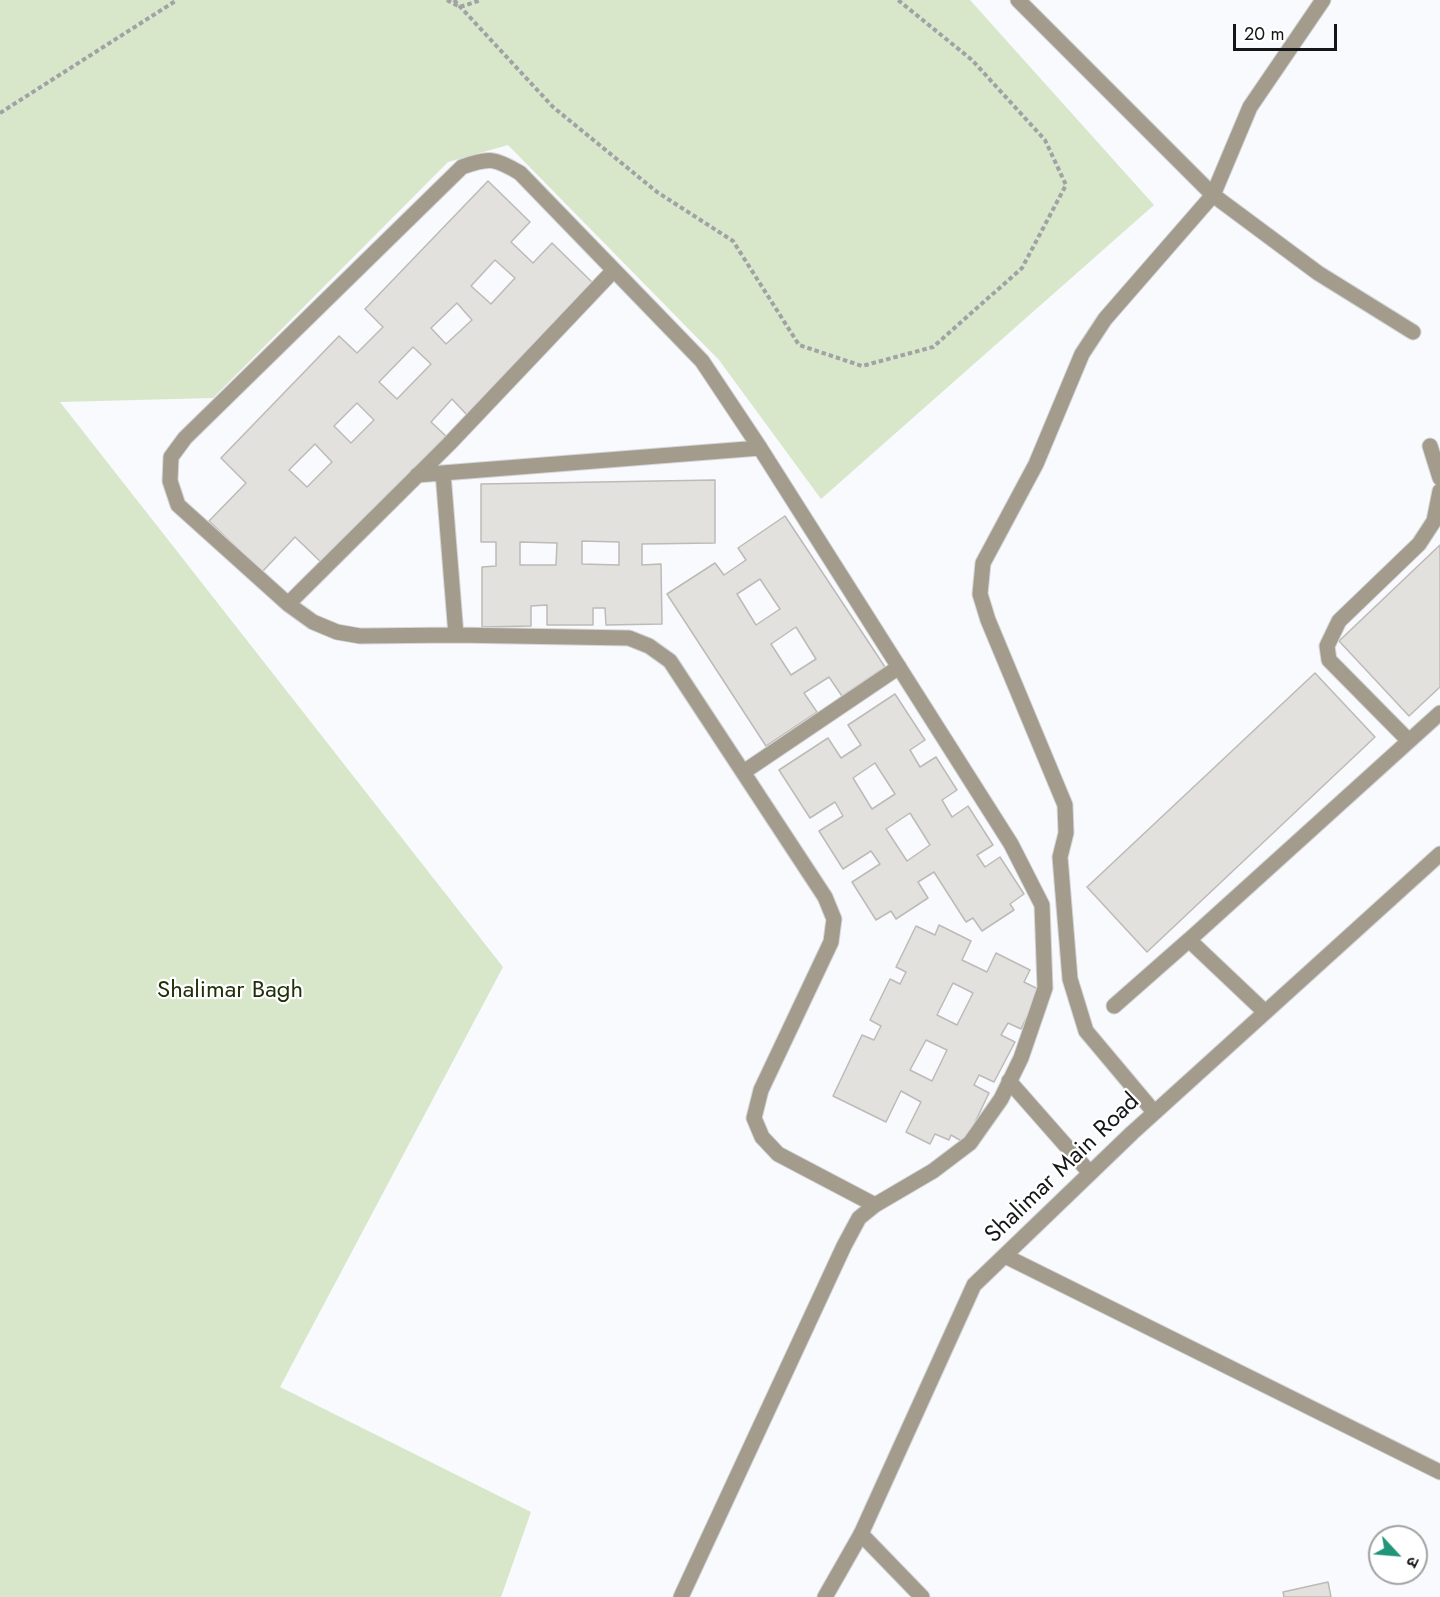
<!DOCTYPE html>
<meta charset="utf-8">
<style>
body{margin:0}
#map{position:relative;width:1440px;height:1597px;overflow:hidden;background:#f8fafe;font-family:Jost,"Noto Sans Devanagari",sans-serif}
canvas{display:block}
.north{position:absolute;left:1368px;top:1525px;width:60px;height:60px;box-sizing:border-box;background:#fff;border:2px solid #a1a2a2;border-radius:50%;rotate:116deg;font-size:16px;font-weight:700;line-height:24px;text-align:center;color:#151617}
.north::after{content:'';display:block;margin:auto;width:21px;height:27px;background:#209579;clip-path:polygon(50% 0,100% 100%,50% 72%,0 100%)}
.scale{position:absolute;left:1233px;top:24px;width:104px;height:27px;box-sizing:border-box;border:3px solid #151617;border-top:0;padding-left:8px;font-size:18px;line-height:21px;white-space:nowrap;color:#151617;-webkit-text-stroke:4px #fff;paint-order:stroke}
</style>
<div id="map">
<canvas width="1440" height="1597"></canvas>
<div class="north">उ</div>
<div class="scale">20 m</div>
</div>
<script>
const context = document.querySelector('canvas').getContext('2d');
context.lineJoin = 'round';
function paint(path, color) { context.fillStyle = color; context.fill(path, 'evenodd'); }
function strokePath(path, color, width, dash) { context.strokeStyle = color; context.lineWidth = width; context.lineCap = dash ? 'butt' : 'round'; context.setLineDash(dash || []); context.stroke(path); }
function label(font, color, halo, rows, align = 'center') {
  context.font = font + ' Jost,sans-serif'; context.lineWidth = 4.5; context.setLineDash([]); context.textBaseline = 'middle'; context.strokeStyle = halo; context.fillStyle = color; for (const [text, x, y, turn = 0] of rows) {
    context.save(); context.translate(x, y); context.rotate((+turn || 0) * Math.PI / 180); context.textAlign = isNaN(turn) ? turn : align; if (halo) context.strokeText(text, 0, 0); context.fillText(text, 0, 0); context.restore();
  }
}
paint(new Path2D(`
 M0,0H970L1154,205L821,499L719,360L508,145L448,162L213,398L60,402L503,967L280,1387L531,1512L501,1597H0Z`), '#d8e6ca');
const building = new Path2D(`
 M488,181L530,222L511,242L533,263L552,243L593,283L467,415L452,399L431,422L446,436L323,564L295,537L262,572L209,521L246,483L221,458L339,336L357,353L383,327L365,309ZM495,260L515,278L491,304L471,286ZM457,303L472,320L446,344L431,328ZM413,347L431,364L397,399L379,382ZM357,403L374,420L351,443L334,426ZM315,444L332,462L307,487L289,470Z
 M715,480V543L642,544V565L661,564L662,624L606,625L605,608H593V625H547V605L531,606V626L482,627V567L496,566V542H481V484ZM582,541L619,542V565L582,564ZM520,542L557,543L556,565H520Z
 M785,516L885,667L842,696L829,677L804,693L817,712L766,746L667,594L715,563L724,575L746,560L738,548ZM760,579L780,609L756,625L737,594ZM796,627L816,659L791,675L771,644Z
 M1440,545V687L1409,716L1339,641Z
 M1315,673L1375,737L1147,952L1087,887Z
 M895,694L925,740L910,750L920,767L936,757L957,790L942,800L952,817L968,806L993,845L977,855L985,867L1000,857L1024,894L1010,904L1014,910L982,931L973,918L966,922L934,872L918,882L928,898L896,919L891,911L876,920L852,882L880,864L871,851L843,869L819,831L843,816L835,802L810,818L779,770L828,738L841,758L861,745L848,725ZM875,763L895,794L872,809L853,778ZM910,813L930,845L907,861L886,829Z
 M939,925L971,941L962,960L987,972L996,953L1030,970L1024,982L1040,990L1021,1029L1008,1023L1001,1035L1015,1042L994,1082L979,1075L974,1085L989,1093L965,1143L951,1135L949,1140L935,1134L930,1144L906,1132L921,1102L901,1091L886,1122L833,1096L862,1035L874,1040L881,1026L870,1020L890,979L900,984L906,972L896,967L916,926L935,935ZM953,983L973,993L957,1025L937,1015ZM926,1040L947,1050L932,1081L910,1070Z
 M1328,1582L1331,1597H1284L1283,1592Z`);
paint(building, '#e3e1dd');
strokePath(building, '#bdbab7', 1.5);
const service = new Path2D(`
 M1430,446L1440,478
 M443,473L456,635
 M417,475L760,448
 M288,604L449,444L614,270
 M1409,741L1329,660L1327,646L1339,621L1419,544L1434,521L1440,491
 M745,771L899,667
 M1114,1006L1189,940
 M1265,1012L1189,940L1440,713
 M1009,1081L1090,1173
 M681,1597L844,1246L859,1218L875,1205L933,1171L970,1143L1001,1099L1021,1058L1045,988L1042,905L1011,844L760,448L702,361L520,173C495,158 489,157 462,167L185,438L171,457L170,481L178,505L288,604L313,622L337,632L360,636L456,635L629,638L649,646L670,661L825,897L834,919L831,942L761,1090L754,1118L762,1137L778,1154L875,1205`);
const minor = new Path2D(`
 M1018,0L1213,195L1318,273L1413,332
 M1154,1112L1086,1031L1070,979L1060,857L1066,833L1065,805L988,620L980,594L983,563L1036,464L1082,354L1105,319L1213,195L1250,107L1323,0
 M1005,1256L1440,1472
 M861,1534L922,1597`);
const tertiary = new Path2D(`
 M825,1597L861,1534L974,1285L1132,1133L1440,854`);
strokePath(service, '#d4d6d9', 17);
strokePath(minor, '#d4d6d9', 17);
strokePath(tertiary, '#d4d6d9', 17);
strokePath(new Path2D(`
 M447,0L460,7L481,0
 M454,0L553,107L657,192L733,241L799,345L862,366L933,347L1022,268L1066,185L1045,140L972,60L898,0
 M0,113L177,0`), '#a0a2a5', 4, [4.5, 3]);
strokePath(service, '#a39c8d', 15);
strokePath(minor, '#a39c8d', 15);
strokePath(tertiary, '#a39c8d', 15);
label('24px', '#203008', '#fff', [
 ["Shalimar Bagh",230,991]
]);
label('24px', '#151617', '#fff', [
 ["Shalimar Main Road",1063,1169,-44]
]);
</script>
